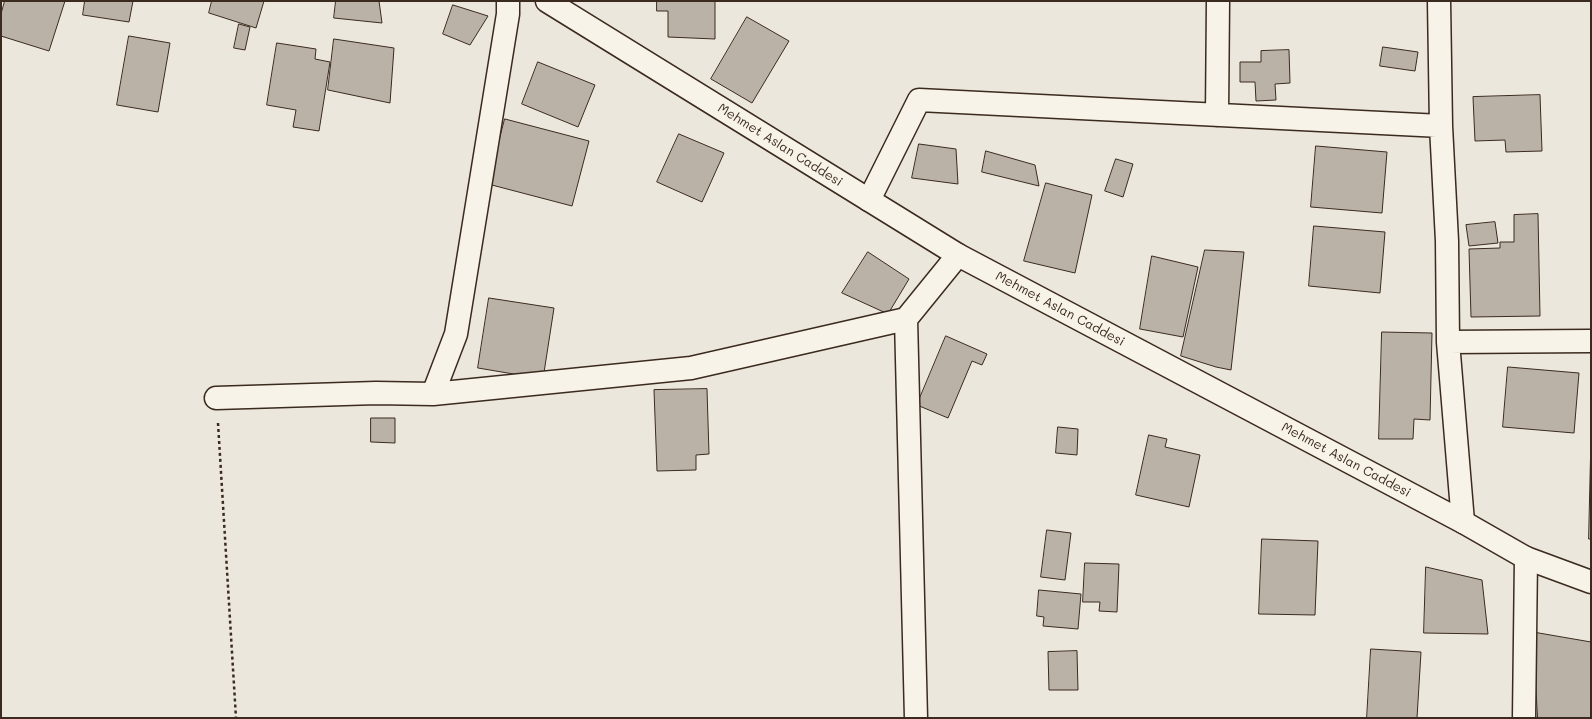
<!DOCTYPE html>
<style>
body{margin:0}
#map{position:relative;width:1592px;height:719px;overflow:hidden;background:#ece7dc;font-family:Mali,sans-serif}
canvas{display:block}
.frame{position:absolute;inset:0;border:2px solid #3b2a1e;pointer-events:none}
</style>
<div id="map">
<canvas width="1592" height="719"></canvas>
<div class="frame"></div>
</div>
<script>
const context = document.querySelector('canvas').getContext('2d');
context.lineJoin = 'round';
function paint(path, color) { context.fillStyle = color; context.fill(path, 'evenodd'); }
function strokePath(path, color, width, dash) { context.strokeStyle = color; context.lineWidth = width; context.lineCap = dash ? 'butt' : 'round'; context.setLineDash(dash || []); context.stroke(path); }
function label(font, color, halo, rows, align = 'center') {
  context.font = font + ' Mali,sans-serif'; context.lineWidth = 3.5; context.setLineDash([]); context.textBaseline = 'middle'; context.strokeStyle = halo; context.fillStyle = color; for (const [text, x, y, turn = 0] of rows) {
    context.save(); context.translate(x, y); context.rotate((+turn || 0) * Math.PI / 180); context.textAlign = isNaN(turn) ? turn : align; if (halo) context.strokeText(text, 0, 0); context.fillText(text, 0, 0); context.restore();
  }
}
const building = new Path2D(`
 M5,1H65L49,51L1,36V14Z
 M85,1H133L129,22L83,15Z
 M212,1H264L256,28L209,13Z
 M336,1H379L382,23L334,18Z
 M657,1H715V39L668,37V11H657Z
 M453,5L488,16L470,45L443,34Z
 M747,17L789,41L752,103L711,79Z
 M239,24L250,27L245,50L234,48Z
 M129,36L170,43L158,112L117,105Z
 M334,39L394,48L390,103L328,90Z
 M277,43L316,49L315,59L330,62L319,131L293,127L296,110L267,105Z
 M1383,47L1418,52L1415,71L1380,66Z
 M1289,50L1290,83L1275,84L1276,100L1256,101L1255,82H1240V62H1261V51Z
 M538,62L595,85L578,127L522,104Z
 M1540,95L1542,151L1506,152L1505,140L1475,141L1473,97Z
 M505,119L589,141L572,206L488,184Z
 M679,134L724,153L702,202L657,182Z
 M919,144L956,149L958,184L912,178Z
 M1316,146L1387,152L1382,213L1311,207Z
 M986,151L1035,165L1039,186L982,172Z
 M1116,159L1133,164L1123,197L1105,191Z
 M1046,183L1092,195L1075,273L1024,261Z
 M1538,214L1540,316L1471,317L1469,249L1500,248V242H1514V215Z
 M1495,222L1498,243L1469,246L1466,225Z
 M1314,226L1385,232L1380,293L1309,286Z
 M1205,250L1244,252L1231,370L1216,367L1181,356Z
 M868,252L909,279L888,314L842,293Z
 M1152,256L1198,267L1183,337L1140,329Z
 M489,298L554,308L543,379L478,368Z
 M1382,332L1432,333L1430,420L1414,419L1413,439H1379Z
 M946,336L987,354L982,365L972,361L948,418L917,405Z
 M1508,367L1579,373L1574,433L1503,427Z
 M707,389L709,454L696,455V470L657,471L654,390Z
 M371,418H395V443L371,442Z
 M1058,427L1078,429L1077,455L1056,453Z
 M1149,435L1167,439L1165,447L1200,455L1189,507L1136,495Z
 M1591,437V539H1589Z
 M1047,530L1071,533L1065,580L1041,577Z
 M1262,539L1318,541L1315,615L1259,614Z
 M1085,563L1119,564L1117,612L1099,611L1100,602H1083Z
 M1426,567L1482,580L1488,634L1424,633Z
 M1039,590L1081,594L1078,629L1043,626L1044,617L1037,616Z
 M1533,632L1591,642V718H1538Z
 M1371,649L1421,652L1417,718H1367Z
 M1077,651L1078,690H1049L1048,652Z`);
paint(building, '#bab2a7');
strokePath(building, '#3b2a1e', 1);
const street = new Path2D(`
 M1439,1L1441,126L1447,241L1448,342L1463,522
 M1217,115L1218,1
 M869,200L919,100L1441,126
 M906,319L916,718
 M1448,342L1591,341
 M433,394L456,334L508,14V1
 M216,398L376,393L433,394L691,368L906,319L958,255
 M1524,718L1526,558`);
const secondary = new Path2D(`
 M547,1L958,255L1463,522L1526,558L1591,582`);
strokePath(street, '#3b2a1e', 25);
strokePath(secondary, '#3b2a1e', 25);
strokePath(new Path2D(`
 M218,423L236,718`), '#3b2a1e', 2.5, [3, 3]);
strokePath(street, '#f7f3e8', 22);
strokePath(secondary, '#f7f3e8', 22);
label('13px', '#3b2a1e', '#f7f3e8', [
 ["Mehmet Aslan Caddesi",780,145,32],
 ["Mehmet Aslan Caddesi",1060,309,28],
 ["Mehmet Aslan Caddesi",1346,460,28]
]);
</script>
